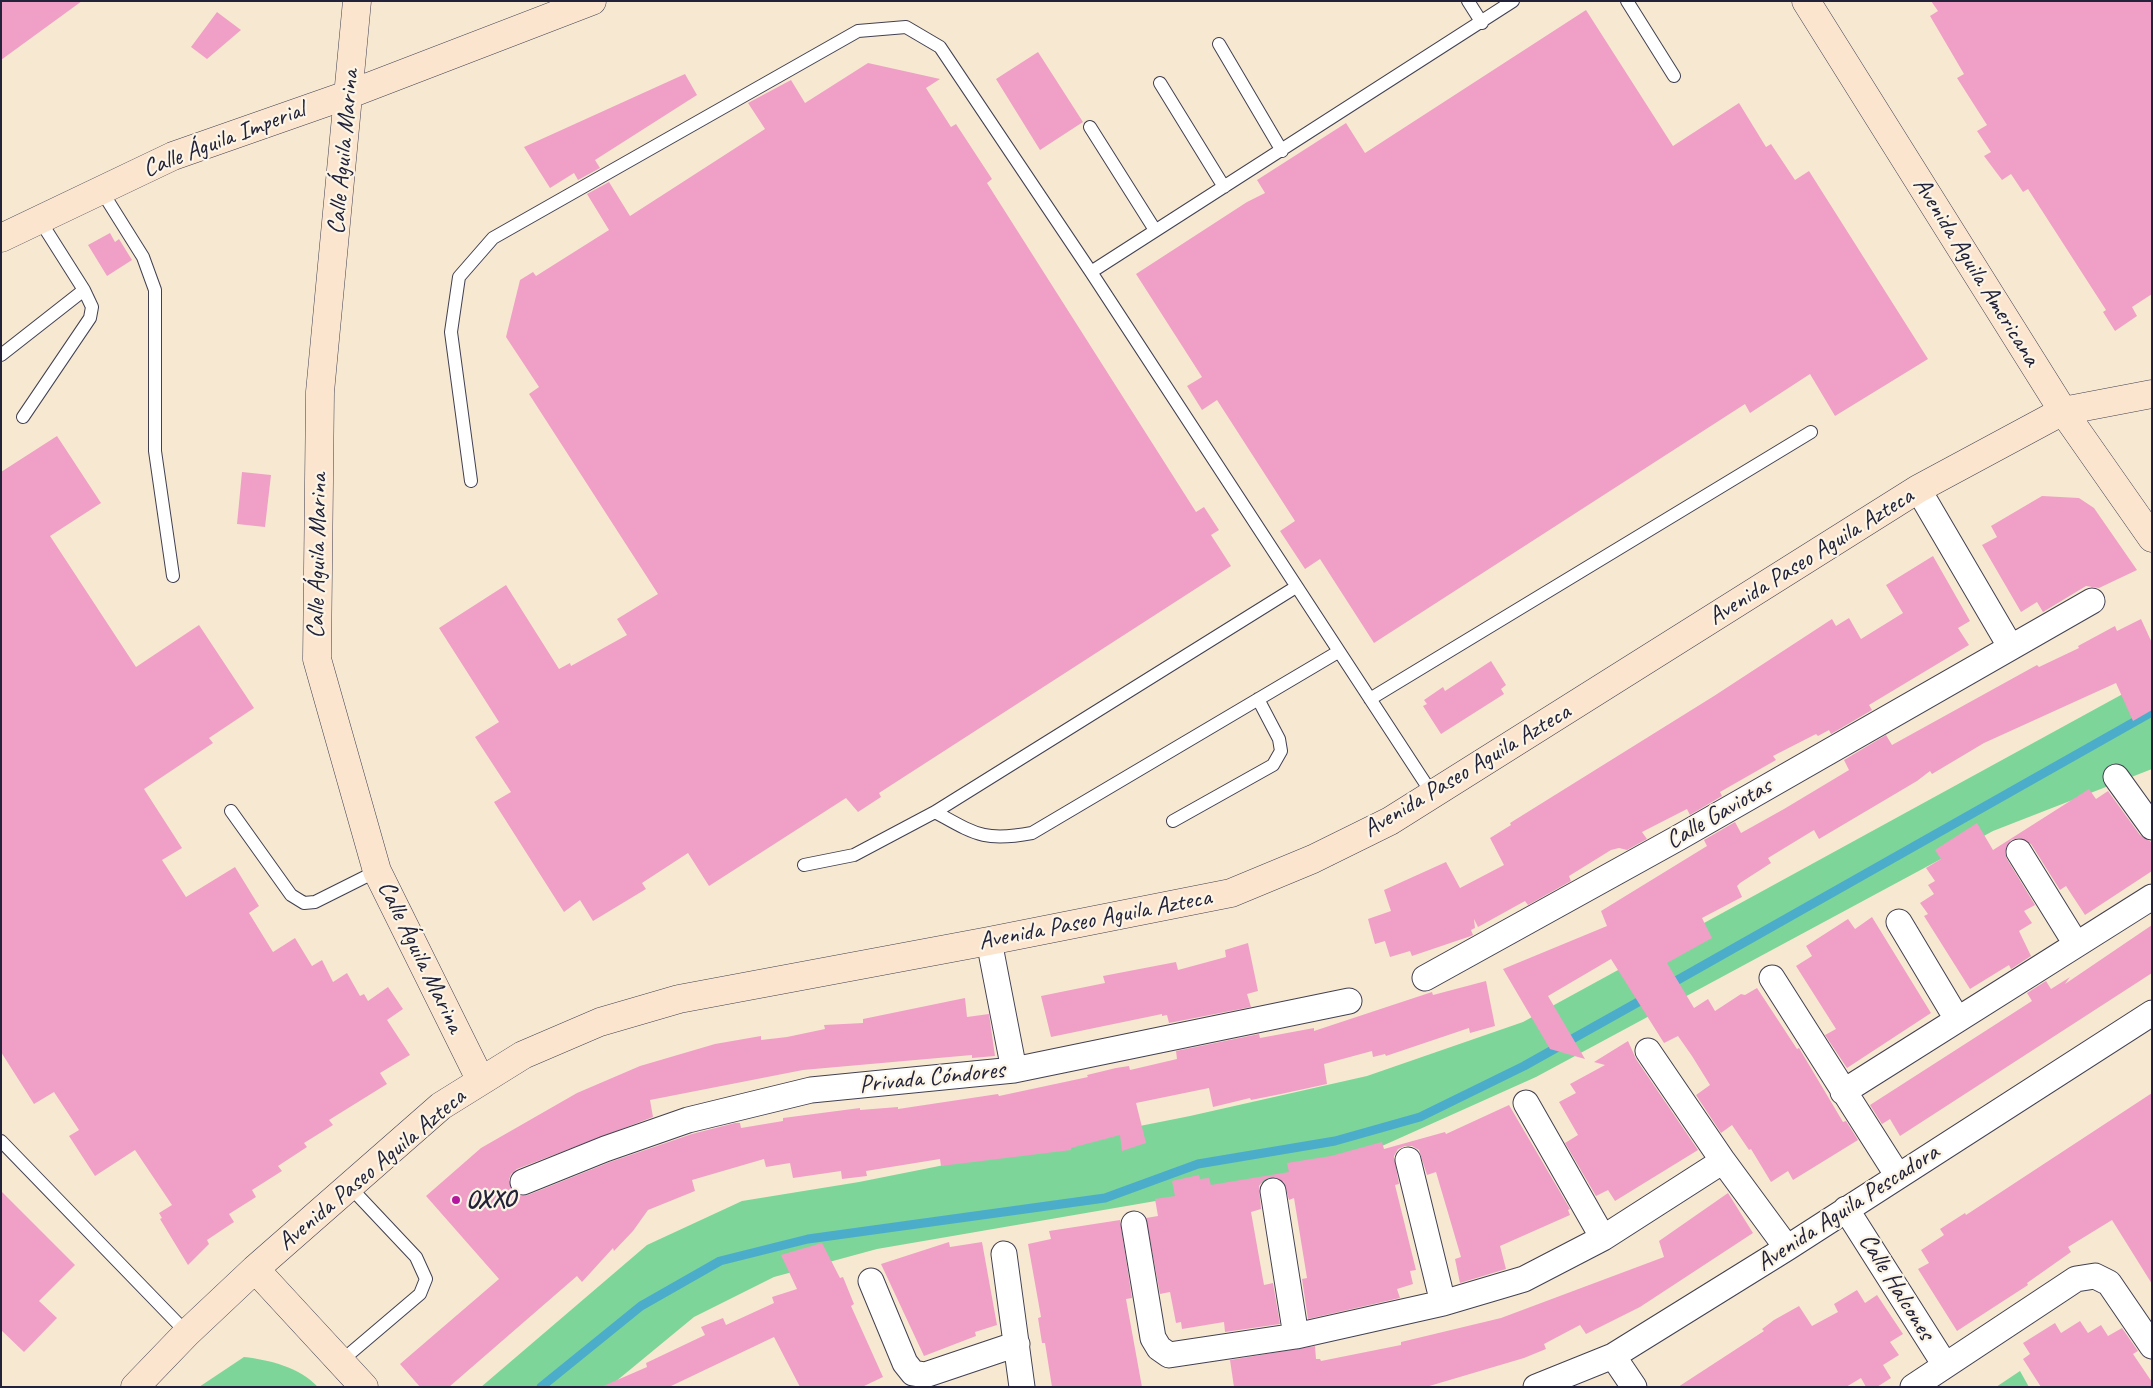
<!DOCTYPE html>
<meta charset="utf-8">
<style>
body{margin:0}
#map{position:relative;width:2153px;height:1388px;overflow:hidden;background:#f7e9d1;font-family:Caveat,sans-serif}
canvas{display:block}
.frame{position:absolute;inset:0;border:2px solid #22223b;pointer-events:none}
</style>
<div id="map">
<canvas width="2153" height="1388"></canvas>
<div class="frame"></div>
</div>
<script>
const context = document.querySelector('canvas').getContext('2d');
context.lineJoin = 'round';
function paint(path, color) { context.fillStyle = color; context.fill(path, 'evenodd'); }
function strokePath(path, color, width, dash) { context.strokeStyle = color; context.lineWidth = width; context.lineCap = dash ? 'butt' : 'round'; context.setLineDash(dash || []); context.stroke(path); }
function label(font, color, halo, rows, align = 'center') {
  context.font = font + ' Caveat,sans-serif'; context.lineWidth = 4.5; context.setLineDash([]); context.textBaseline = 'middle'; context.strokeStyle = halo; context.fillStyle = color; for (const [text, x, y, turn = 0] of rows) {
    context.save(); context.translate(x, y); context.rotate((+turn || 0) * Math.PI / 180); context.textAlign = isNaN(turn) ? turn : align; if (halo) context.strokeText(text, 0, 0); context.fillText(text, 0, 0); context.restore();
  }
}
paint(new Path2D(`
 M2152,681V769L1993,831L1536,1077L1324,1172L877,1249L774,1277L694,1317L609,1387H481L647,1245L742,1201L859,1182L1190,1116L1367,1076L1523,1022L2141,684Z
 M244,1357C270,1360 299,1367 318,1387H199Z
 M2020,1371L2029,1387H1996Z`), '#7ed599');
strokePath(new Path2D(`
 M1667,986L2152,712
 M541,1387L641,1306L720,1261L808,1239L1105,1198L1198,1164L1335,1141L1420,1117L1524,1066L1649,996`), '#4cadcb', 9);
paint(new Path2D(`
 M1,1H82L1,60Z
 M1931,1H2152V294L2132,307L2137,316L2115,331L2103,312L2106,310L2028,189L2023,192L2011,174L2002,180L1984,156L1991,152L1977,131L1987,125L1957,78L1964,74L1930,16L1938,11Z
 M1586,10L1673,146L1739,103L1766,147L1771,144L1795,180L1809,171L1928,359L1835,416L1810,374L1750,413L1745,404L1374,643L1320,559L1305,569L1280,531L1295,521L1217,400L1202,410L1187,386L1202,377L1136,274L1247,202L1265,193L1257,180L1346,123L1365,153Z
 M217,12L241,30L207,59L191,47Z
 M1038,52L1083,122L1040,150L996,79Z
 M868,63L940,79L926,88L951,127L956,124L992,179L987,183L1196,512L1204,507L1219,530L1211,535L1231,566L879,793L881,797L858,812L846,798L709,886L688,853L642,883L646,889L593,921L580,900L564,912L494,802L511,792L475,737L499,722L439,628L506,585L559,669L570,663L571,666L627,635L617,619L658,594L529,394L539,387L506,337L520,280L533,272L536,276L609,230L587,194L609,182L630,216L765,129L748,103L791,80L805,103Z
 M685,74L697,95L595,160L600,168L578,180L574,173L550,188L524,147Z
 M110,233L115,242L119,239L132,260L107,276L88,245Z
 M57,436L101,503L50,536L136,667L199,625L254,708L209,738L213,743L144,789L182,848L162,860L186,897L235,867L259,906L249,913L273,952L295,938L312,966L322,960L333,982L347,973L360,996L364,994L368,1001L388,987L403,1009L387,1020L410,1055L380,1073L387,1084L329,1120L333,1125L304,1143L307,1147L278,1166L282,1171L252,1190L256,1197L229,1214L234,1222L207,1240L209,1244L188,1265L160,1219L162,1218L159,1213L172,1205L135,1150L95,1176L69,1136L79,1130L54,1092L34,1104L1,1052V472Z
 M242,472L271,475L265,527L237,524Z
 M2042,496L2079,498L2094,508L2137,570L2099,588L2086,586L2043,612L2037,602L2021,612L1982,545L1997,537L1991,526Z
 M1933,556L1970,621L1958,628L1969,645L1869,705L1872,710L1831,734L1829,730L1818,736L1816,734L1773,756L1776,760L1720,792L1722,796L1690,815L1687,809L1642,832L1647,839L1627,850L1619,848L1611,850L1569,876L1571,881L1528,905L1525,901L1478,927L1474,919L1475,928L1471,930L1473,935L1471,936L1412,956L1410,951L1390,957L1385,941L1375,944L1368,919L1391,911L1384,890L1446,862L1460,888L1504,865L1490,838L1511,825L1510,823L1714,696L1832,619L1836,626L1849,618L1861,639L1903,613L1886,585Z
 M2141,619L2152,643V710L2133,721L2116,683L1984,743L1932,774L1930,771L1917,781L1819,839L1814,830L1768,858L1771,863L1740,883L1737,886L1742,897L1702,918L1712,938L1667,963L1694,1008L1708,999L1715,1011L1741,994L1745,995L1757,988L1797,1049L1799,1048L1843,1122L1846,1121L1858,1140L1793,1180L1788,1171L1771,1182L1751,1149L1749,1150L1732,1125L1721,1133L1696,1095L1710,1085L1692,1056L1678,1036L1664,1043L1611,959L1548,996L1585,1059L1550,1049L1503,969L1607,926L1601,911L1707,846L1704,840L1735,822L1741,833L1784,809L1849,770L1844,760L1886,735L1892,745L2037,665L2039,667L2079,648L2078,646L2115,626L2117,631Z
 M1491,661L1506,685L1501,689L1504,694L1441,734L1423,706L1427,704L1424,700L1443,687L1445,691Z
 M2089,789L2096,799L2108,791L2140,835L2150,841L2152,844V871L2085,915L2066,886L2060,890L2031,844L2019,838L2011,840L2005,852L2007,859L2035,905L2024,911L2032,923L2019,931L2031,956L2011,969L2009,965L1970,989L1924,916L1928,914L1920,903L1934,894L1928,885L1935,881L1926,868L1941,859L1935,850L1977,823L1993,850Z
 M1872,917L1931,1013L1847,1068L1825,1035L1836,1029L1796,966L1812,956L1806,946L1848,919L1855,929Z
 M2152,925V973L1900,1136L1890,1119L1882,1124L1870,1105L2032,1001L2027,993L2046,981L2051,989L2070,977L2065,984Z
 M1248,943L1258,991L1247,994L1251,1007L1169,1023L1167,1015L1162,1016V1014L1051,1037L1041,996L1105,983L1103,976L1176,962L1178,970L1226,957L1225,950Z
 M1486,981L1495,1026L1470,1033L1469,1028L1386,1056L1385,1054L1373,1057L1372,1051L1324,1064L1327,1084L1281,1094L1251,1100L1250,1098L1213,1107L1209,1088L1136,1103L1146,1143L1122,1151L1120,1135L1071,1148V1150L941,1166L940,1159L866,1171L867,1176L842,1179L841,1171L793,1178L790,1163L766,1167L764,1159L692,1180L695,1191L648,1210L633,1231L614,1251L613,1248L582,1282L577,1276L449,1387H420L400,1364L499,1279L426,1196L481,1148L577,1093L640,1066L715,1044L761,1036V1040L787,1037L825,1029L824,1025L863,1023V1019L965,998L967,1017L989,1014L995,1056L972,1058V1055L803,1070L650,1100L653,1117L517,1169L511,1174L509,1180L514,1193L521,1196L528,1195L610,1162L692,1134L735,1123H740L741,1128L783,1121V1118L860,1108V1110L898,1107V1109L998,1094L999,1096L1088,1077L1087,1075L1116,1068L1129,1066L1130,1070L1177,1059L1176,1051L1259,1034L1260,1038L1314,1028V1031L1432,992L1433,995Z
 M1628,1041L1636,1059L1698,1150L1615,1201L1608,1190L1596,1196L1565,1143L1578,1135L1559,1102L1576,1093L1570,1084L1605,1065L1594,1062Z
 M2152,1093V1284L2112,1220L2068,1247L2071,1252L2027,1283L2028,1285L1957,1331L1918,1269L1929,1263L1921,1250L1944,1235L1940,1229L1965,1213L1966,1215Z
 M1509,1105L1570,1209L1568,1210L1570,1215L1500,1246L1506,1269L1460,1283L1455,1259L1461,1257L1436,1172L1427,1175L1419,1150L1412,1146H1405L1398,1149L1394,1156L1399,1184L1395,1185L1416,1270L1410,1271L1413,1284L1397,1289L1400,1298L1308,1319L1302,1279L1307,1278L1294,1198L1289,1200L1284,1182L1271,1177L1264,1180L1259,1186L1261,1209L1251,1212L1264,1285L1273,1283L1280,1324L1225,1332L1224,1322L1182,1329L1181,1322L1176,1323L1170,1292L1160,1294L1146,1218L1158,1216L1155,1199L1175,1196L1172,1181L1199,1175L1200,1179L1209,1178L1211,1185L1289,1172L1287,1163L1331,1156L1382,1142L1384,1149L1445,1132L1446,1134Z
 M1,1191L75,1265L39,1301L57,1318L24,1352L1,1330Z
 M1728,1193L1753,1233L1640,1307L1586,1334L1580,1325L1544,1344L1546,1349L1524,1358L1426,1387H1234L1230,1360L1315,1346L1316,1359H1320L1321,1361L1401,1345V1342L1501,1318L1664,1257L1659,1241Z
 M1120,1220L1132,1298L1126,1299L1142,1387H1052L1045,1343H1042L1038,1318L1041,1317L1028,1244L1051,1239L1049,1231Z
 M949,1242L950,1247L982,1242L997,1325L975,1332L976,1336L924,1356L881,1264Z
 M822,1243L840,1278L843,1277L854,1304L851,1306L883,1377L862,1387H800L774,1337L669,1387H601L647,1367L646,1363L705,1335L701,1327L723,1318L726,1325L774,1303L772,1297L797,1289L781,1255Z
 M1857,1290L1865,1303L1877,1295L1903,1334L1890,1342L1899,1355L1883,1365L1891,1378L1877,1387H1866L1861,1378L1846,1387H1678L1764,1331L1762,1329L1774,1320L1799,1306L1812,1326L1838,1312L1834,1304Z
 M2080,1321L2088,1333L2101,1325L2108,1336L2122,1328L2138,1351L2133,1354L2152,1382V1387H2041L2023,1359L2030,1354L2023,1343L2055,1323L2061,1333Z`), '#f0a0c6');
const lane = new Path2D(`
 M1468,1L1482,23
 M1627,1L1674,76
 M1219,44L1282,151
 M1160,83L1224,187
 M1090,127L1155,230
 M101,190L143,257L155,290V451L173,576
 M1091,272L1513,1
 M1,355L84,290
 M23,417L90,318L92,307L84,290L39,219
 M471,481L451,332L459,277L493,238L858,31L906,27L940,47L1091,272L1433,795
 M1370,699L1811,432
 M231,811L291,895L304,903L315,902L377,871
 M935,812C975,834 984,842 1032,833L1338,652
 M1173,821L1273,765L1281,751L1279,739L1258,699
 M804,865L854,855L935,812L1296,587
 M1,1141L187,1333
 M340,1362L420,1294L426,1279L416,1257L350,1187`);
const street = new Path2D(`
 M1918,489L2010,646
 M2116,777L2152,827
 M2019,852L2076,944
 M1899,922L1957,1019
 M989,941L1014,1070
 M1425,978L1678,838L2092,601
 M1772,978L1898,1176
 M1648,1051L1723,1161L1787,1248
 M1843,1092L2152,897
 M1526,1103L1603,1238
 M1408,1160L1443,1303
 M523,1182L605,1149L688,1120L811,1090L1014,1070L1349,1001
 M1273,1191L1296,1336
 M1846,1209L1945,1365
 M1134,1224L1153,1338L1159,1348L1169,1355L1296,1336L1443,1303L1524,1279L1603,1238L1723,1161
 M1004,1254L1022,1387
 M871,1281L905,1363L913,1373L925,1375L1017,1344
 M1613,1356L1634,1387
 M1536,1387L1613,1356L1787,1248L2152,1013
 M1913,1387L2076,1279L2095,1276L2109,1283L2152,1346`);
const secondary = new Path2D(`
 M357,1L320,392L317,659L377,871L480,1079
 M1806,1L2063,411L2152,538
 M1,238L173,156L350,94L592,1
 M255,1269L364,1387
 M135,1387L187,1333L255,1269L441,1106L523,1055L600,1022L679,999L989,941L1231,893L1313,859L1390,821L1918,489L2063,411L2152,394`);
strokePath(lane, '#424052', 14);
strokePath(street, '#424052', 27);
strokePath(secondary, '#424052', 29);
strokePath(lane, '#fff', 12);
strokePath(street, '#fff', 25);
strokePath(secondary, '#fbe5cf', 28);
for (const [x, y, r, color] of [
 [456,1200,5,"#b5179e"]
]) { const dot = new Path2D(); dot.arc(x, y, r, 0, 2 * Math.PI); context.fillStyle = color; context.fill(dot); strokePath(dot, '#fcf5e5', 2); }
label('25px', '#22223b', '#fcf5e5', [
 ["Calle Águila Imperial",224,140,-21],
 ["Calle Águila Marina",344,152,-85],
 ["Avenida Aguila Americana",1976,272,58],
 ["Calle Águila Marina",318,556,-89],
 ["Avenida Paseo Aguila Azteca",1811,557,-32],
 ["Avenida Paseo Aguila Azteca",1467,771,-31],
 ["Calle Gaviotas",1719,814,-30],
 ["Avenida Paseo Aguila Azteca",1095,920,-11],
 ["Calle Águila Marina",420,957,64],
 ["Privada Cóndores",932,1078,-6],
 ["Avenida Paseo Aguila Azteca",372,1170,-40],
 ["Avenida Aguila Pescadora",1848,1208,-33],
 ["Calle Halcones",1896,1287,58]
]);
label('bold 25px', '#22223b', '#fcf5e5', [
 ["OXXO",466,1200]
], 'left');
</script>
